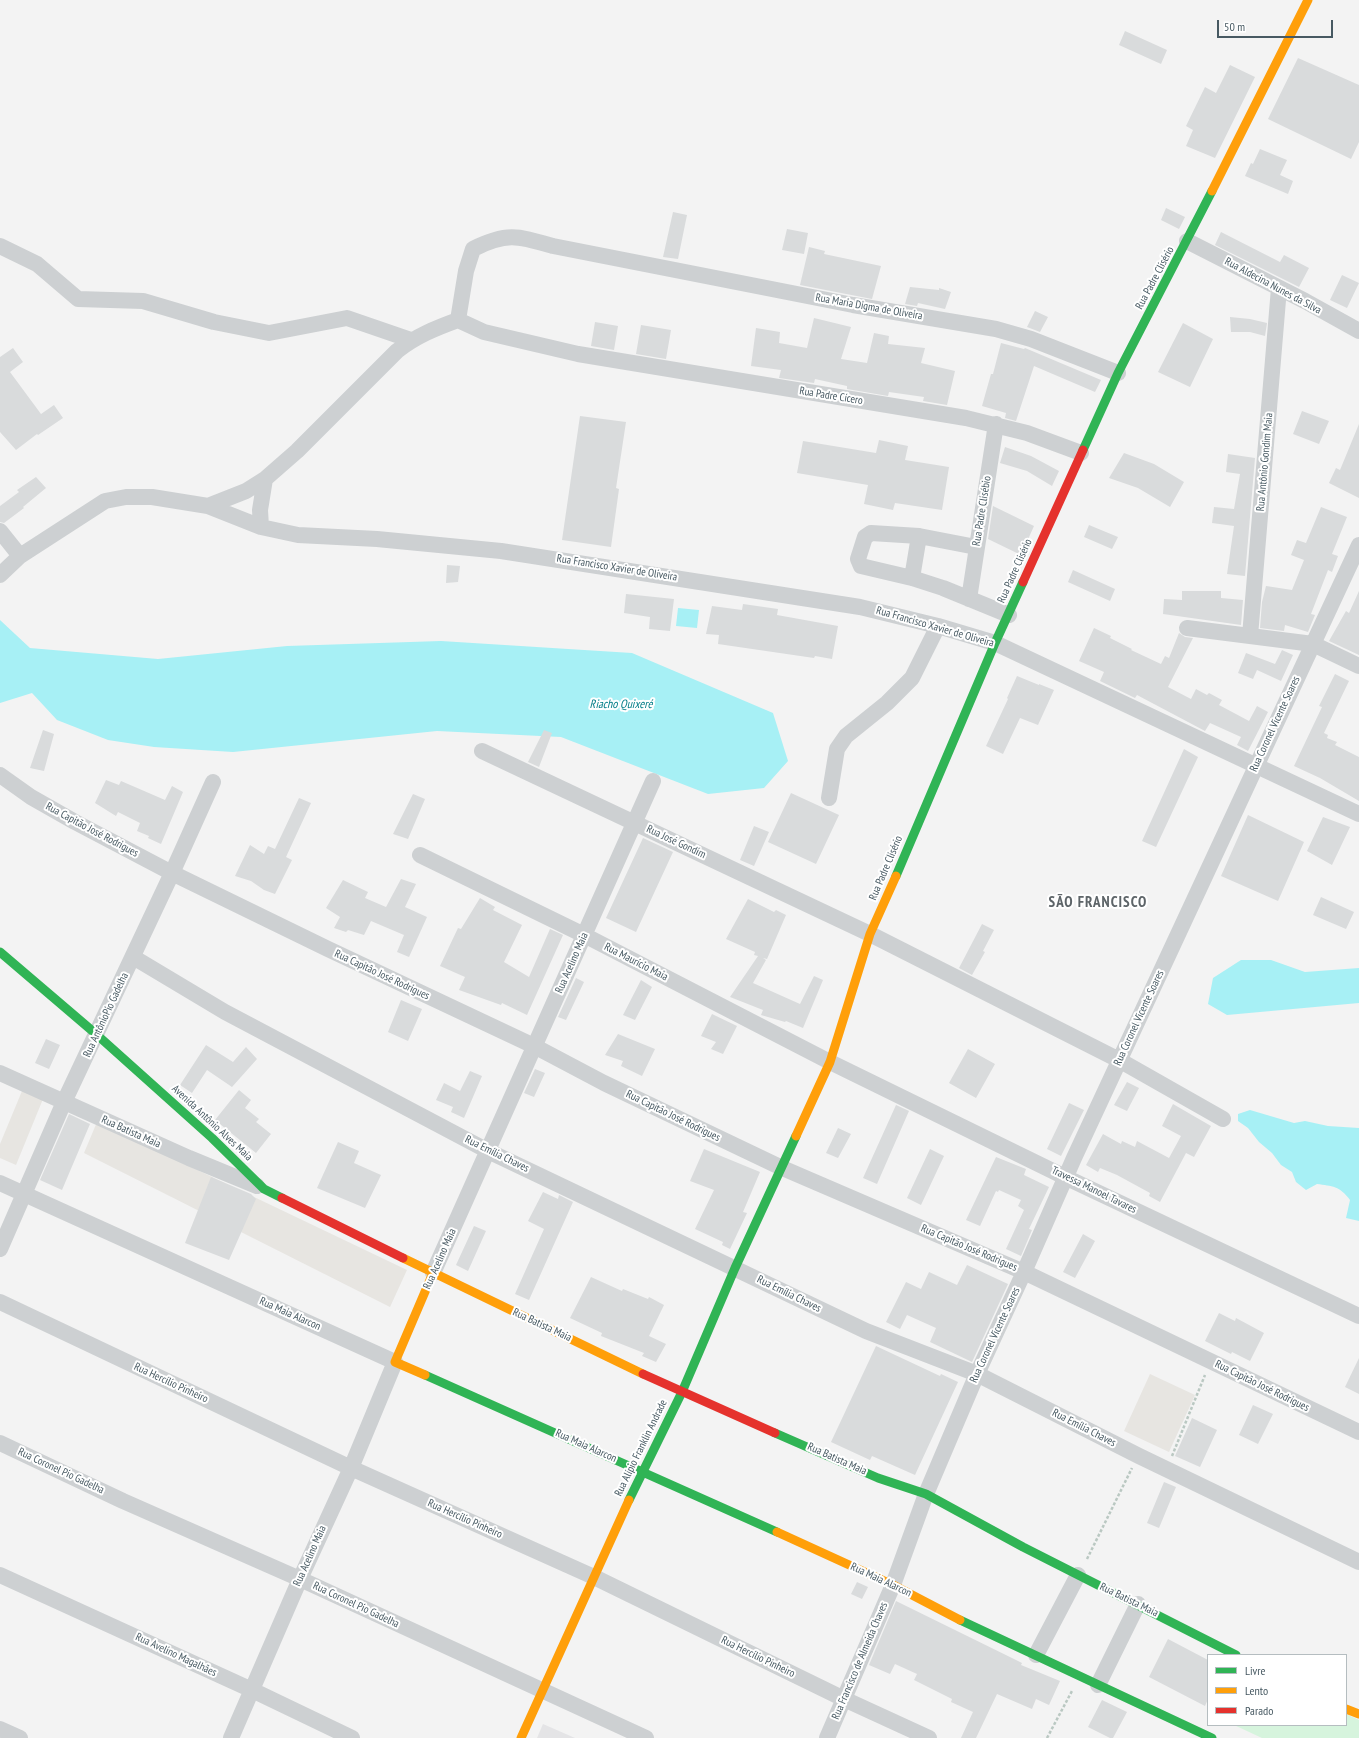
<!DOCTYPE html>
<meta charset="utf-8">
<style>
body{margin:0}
#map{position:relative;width:1359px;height:1738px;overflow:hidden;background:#f3f3f3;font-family:"PT Sans Narrow",sans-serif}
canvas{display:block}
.legend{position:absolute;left:1207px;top:1654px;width:140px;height:72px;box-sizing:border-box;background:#fff;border:1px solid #b5bdc0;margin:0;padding:5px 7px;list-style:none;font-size:12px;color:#475962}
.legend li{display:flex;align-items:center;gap:8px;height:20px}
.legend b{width:20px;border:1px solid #b5bdc0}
.scale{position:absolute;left:1217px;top:20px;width:116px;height:18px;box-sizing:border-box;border:2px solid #475962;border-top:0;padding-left:5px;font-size:12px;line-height:14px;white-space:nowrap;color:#475962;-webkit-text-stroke:3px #fff;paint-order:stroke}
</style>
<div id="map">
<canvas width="1359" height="1738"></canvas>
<ul class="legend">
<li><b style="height:5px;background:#30b455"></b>Livre</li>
<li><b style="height:5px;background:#ff9f0a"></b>Lento</li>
<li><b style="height:5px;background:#e5322d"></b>Parado</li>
</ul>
<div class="scale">50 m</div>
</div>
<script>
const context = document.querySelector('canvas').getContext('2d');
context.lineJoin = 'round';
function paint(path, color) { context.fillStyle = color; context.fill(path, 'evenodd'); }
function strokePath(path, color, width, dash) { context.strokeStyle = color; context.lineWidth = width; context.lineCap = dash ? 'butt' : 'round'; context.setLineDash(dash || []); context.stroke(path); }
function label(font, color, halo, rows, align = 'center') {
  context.font = font + ' "PT Sans Narrow",sans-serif'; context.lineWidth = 4; context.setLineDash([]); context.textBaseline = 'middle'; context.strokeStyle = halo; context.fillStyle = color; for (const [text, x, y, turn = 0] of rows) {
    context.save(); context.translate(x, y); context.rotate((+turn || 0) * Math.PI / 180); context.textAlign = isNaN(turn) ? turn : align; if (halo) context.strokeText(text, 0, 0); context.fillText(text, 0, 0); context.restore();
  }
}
paint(new Path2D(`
 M22,1091L43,1099L16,1165L0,1158V1144Z
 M97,1122L407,1270L390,1307L84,1153Z
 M1150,1374L1195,1395L1169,1452L1124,1431Z`), '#e7e5e1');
paint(new Path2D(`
 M543,1724L575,1738H537Z`), '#e4e4e6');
paint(new Path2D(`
 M1346,1714L1359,1720V1738H1262L1234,1725H1346Z`), '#d6f4dd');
paint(new Path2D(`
 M678,608L699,610L697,628L676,626Z
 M0,620L30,648L158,659L287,646L441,641L632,653L773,713L788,761L764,788L708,794L561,737L437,731L233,752L154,747L108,740L57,720L32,693L0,703Z
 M1241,960H1271L1305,972L1359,968V1003L1227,1015L1208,1004L1213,978Z
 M1250,1110L1294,1123L1305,1121L1328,1126L1359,1128V1221L1346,1218L1350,1200C1340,1186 1332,1186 1317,1184L1306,1190L1296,1182L1292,1172L1281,1165L1272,1153L1259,1142L1248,1128L1238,1121V1114Z`), '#a7f0f5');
paint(new Path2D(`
 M1125,31L1167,50L1161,64L1119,45Z
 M1298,58L1359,85V142L1351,159L1268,119Z
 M1230,65L1255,77L1215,158L1186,146L1193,130L1186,126L1205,87L1216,93Z
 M1260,149L1287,160L1280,175L1293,181L1288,194L1245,176L1251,163L1253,164Z
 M1166,208L1185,217L1179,229L1161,220Z
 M673,212L687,215L678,259L663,257Z
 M787,229L808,233L804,254L782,250Z
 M1221,232L1280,262L1284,255L1309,268L1299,287L1215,245Z
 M809,247L825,251L824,254L881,266L872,299L800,285Z
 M1342,275L1359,283L1347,308L1330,300Z
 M910,287L939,290V288L951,292L945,309L918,303L917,306L905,304Z
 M1035,311L1048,317L1040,332L1027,327Z
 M1230,317L1250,319L1267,323L1265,336L1250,332H1231Z
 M814,318L851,327L841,359L867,363L874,333L889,336L888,344L925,348L921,363L955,371L947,405L923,401L924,397L889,392L888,396L847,389V386L815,379L814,383L779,378L781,370L751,366L756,328L780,332L779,343L807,348Z
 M595,322L618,326L614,350L591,346Z
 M1183,323L1213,339L1190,387L1158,372Z
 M641,325L671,330L666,359L636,354Z
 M1001,343L1024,349L1025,348L1101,380L1095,392L1034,366L1016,421L1005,418L1006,413L982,406L991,374H993Z
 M13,348L23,362L10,372L41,414L54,405L63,418L38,435L37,434L16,450L0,432V357Z
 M1302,411L1329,421L1319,444L1293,434Z
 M580,416L626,422L616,488L619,489L611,547L562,540Z
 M1359,424V498L1329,483L1336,468L1340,470Z
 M879,440L908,446L905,460L949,467L942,510L895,503L893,510L864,504L868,485L797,473L803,441L876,453Z
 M1005,447L1031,456L1059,471L1052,486L1027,471L1000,463Z
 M1124,453L1154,464L1184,482L1170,507L1138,488L1109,478Z
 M1228,454L1255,458L1245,576L1227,574L1234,526L1212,523L1214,507L1234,509L1240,474L1226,472Z
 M36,477L46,488L23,507L24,508L4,523L0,522V506L19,492L17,490Z
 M993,506L1034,526L1021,555L988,539Z
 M1321,507L1347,517L1332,554L1338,556L1332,572L1328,570L1311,614L1315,615L1308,632L1285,625L1284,631L1260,628L1262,602L1266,586L1292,590L1304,560L1291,555L1297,540L1306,543Z
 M1089,525L1118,537L1112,549L1084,537Z
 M447,565L460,566L458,582L446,583Z
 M1073,570L1115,589L1110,601L1068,582Z
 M1182,591H1221V598L1243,600L1241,625L1163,614L1164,599L1182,600Z
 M1359,591V655L1329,641L1346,611L1349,613Z
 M626,594L674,599L670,631L649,629L650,617L624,613Z
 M743,604L778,609L777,615L838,626L832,659L815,656L814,658L718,644L719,635L706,634L712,606L742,610Z
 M1094,628L1111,636L1110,638L1132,649L1131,650L1161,664L1165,656L1169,658L1179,633L1185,637L1193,638L1168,687L1191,699L1196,689L1207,695L1209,693L1222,700L1219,705L1249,721L1257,706L1268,712L1248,751L1237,745L1241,737L1210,723L1205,731L1137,695L1135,698L1100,681L1104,672L1079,661Z
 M1282,650L1293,655L1281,681L1257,670L1253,679L1238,673L1246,653L1275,664Z
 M1335,674L1349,681L1324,733L1328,735L1327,738L1337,742L1335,745L1359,757V801L1320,778L1294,766L1322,707L1319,706Z
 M1017,676L1039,685V684L1054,690L1038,725L1020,718L1003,754L986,746L1008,699L1007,698Z
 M43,730L54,734L44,771L30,768Z
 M544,730L552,733L539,767L528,762Z
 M1184,749L1198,757L1156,847L1142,841Z
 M106,780L119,785L121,781L165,800L172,786L183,792L161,844L148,838L149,836L137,831L140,823L118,812L116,816L95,803Z
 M791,793L839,815L816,864L768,842Z
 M413,794L425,799L408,839L393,834Z
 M299,798L311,803L286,857L292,860L275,894L264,890L251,881L235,876L250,845L264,854L268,846L275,849Z
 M1248,815L1304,842L1278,901L1221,876Z
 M1323,817L1350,827L1332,865L1307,851Z
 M754,826L769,832L754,866L740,860Z
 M643,838L673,852L636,932L606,918Z
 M401,879L416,884L405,907L427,917L409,957L397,952L404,935L371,921L364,935L348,930L346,932L334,928L340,917L326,908L343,880L368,892L365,898L386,907Z
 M1321,897L1354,912L1346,929L1313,915Z
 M480,898L495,907L493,910L522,925L504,962L529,977L550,929L563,935L527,1015L502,1003L501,1005L459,990L465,977L440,966L458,928L461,929Z
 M748,899L774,912L776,910L786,915L767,959L763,958L766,960L753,983L800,1004L814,976L823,980L803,1028L786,1021L785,1022L761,1015L763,1010L730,997L758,956L754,955L755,952L726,939Z
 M982,924L994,930L983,951L985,952L972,975L959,968Z
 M576,978L584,982L566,1020L558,1017Z
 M641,980L652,987L635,1020L623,1015Z
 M401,1000L422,1009L408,1041L388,1032Z
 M712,1014L737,1026L723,1054L711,1049L716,1042L701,1036Z
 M618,1034L655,1049L642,1076L621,1066L623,1061L605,1055Z
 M46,1039L60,1045L49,1069L35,1063Z
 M206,1045L233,1062L246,1047L257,1059L232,1087L207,1070L192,1093L180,1085Z
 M968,1049L995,1064L976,1098L949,1083Z
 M535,1069L545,1073L534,1097L524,1093Z
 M470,1071L482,1076L464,1118L451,1112L453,1107L436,1100L444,1083L460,1091Z
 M1127,1082L1139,1088L1127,1111L1114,1105Z
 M239,1090L251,1100L245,1108L259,1119L256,1122L271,1134L256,1153L215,1120Z
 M1069,1103L1084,1110L1061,1156L1047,1149Z
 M1173,1104L1211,1126L1194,1157L1186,1153L1160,1202L1149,1196L1150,1193L1117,1175L1100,1168L1098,1172L1086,1165L1103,1134L1121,1144L1122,1141L1135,1147L1137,1141L1169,1158L1181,1136L1162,1126Z
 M896,1105L909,1111L877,1184L863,1178Z
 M69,1114L90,1124L62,1190L40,1180Z
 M838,1128L851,1134L838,1158L826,1153Z
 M338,1142L359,1151L354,1163L381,1175L365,1208L317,1188Z
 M704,1149L760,1172L743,1212L747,1213L730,1249L722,1245L723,1242L695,1229L714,1190L690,1181Z
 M930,1149L944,1156L921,1205L907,1198Z
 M996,1157L1026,1169L1024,1175L1049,1187L1029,1229L1032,1230L1021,1256L1006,1249L1024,1210L1018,1206L1021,1200L999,1190L998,1192L996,1191L980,1226L966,1220Z
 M211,1177L251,1194L256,1199L229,1260L185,1243Z
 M543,1192L558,1199L559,1195L573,1202L529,1300L515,1294L544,1229L528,1221Z
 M474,1226L486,1231L468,1271L456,1265Z
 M1083,1234L1095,1241L1075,1278L1063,1272Z
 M967,1265L1008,1284L972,1362L930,1342L936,1328L907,1315L900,1329L886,1322L906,1282L921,1289L929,1272L957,1285Z
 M591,1277L622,1291L623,1289L648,1299L649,1297L664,1305L649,1336L666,1344L656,1362L642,1356L644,1353L601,1336L602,1333L570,1318Z
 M1219,1313L1235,1321L1236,1318L1264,1333L1250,1361L1232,1352L1231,1354L1205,1341Z
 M876,1346L940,1376L941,1374L958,1382L915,1475L872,1456L870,1460L831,1442Z
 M1359,1358V1394L1345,1387Z
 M1253,1405L1273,1414L1258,1444L1239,1435Z
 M1192,1418L1217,1430L1200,1467L1175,1456Z
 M1164,1482L1176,1487L1159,1528L1147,1523Z
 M857,1582L868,1587L862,1599L851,1594Z
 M896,1601L1014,1659L1022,1663L1021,1665L1060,1681L1049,1705L1036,1699L1032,1709L997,1694L976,1738H961L973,1712L951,1702L952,1699L914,1680L917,1674L895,1664L890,1674L869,1665Z
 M1168,1639L1208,1660V1699L1205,1706L1149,1677Z
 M1102,1700L1127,1712L1113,1738H1110L1088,1727Z`), '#d9dbdc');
strokePath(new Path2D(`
 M1172,1456L1205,1375
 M1087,1559L1132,1468
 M1047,1738L1072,1691`), '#bac8c2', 2.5, [3, 2]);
strokePath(new Path2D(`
 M1187,241L1305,301L1359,331
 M0,246L37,264L78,299L143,301L214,322L269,333L347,318L411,340
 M1081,453L1027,433L966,418L578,354L484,332L458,320L466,271L473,249C507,232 518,236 553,246L853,305L996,329L1031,339L1118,373
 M208,506L261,527L298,535L377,539L501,551L860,607L938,626L995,643L1359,814
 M261,527L260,510L265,479
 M0,531L20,556
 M976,547L919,536L871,533L865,537L858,559L861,566L912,578L943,588L1009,615
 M0,575L20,556L105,501L126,497H152L208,506L246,491L265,479L297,451L397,351C416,336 436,328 458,320
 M912,578L919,536
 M969,599L996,424
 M1187,628L1313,644L1359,666
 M1250,636L1279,288
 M482,751L870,934L1119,1060L1223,1119
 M0,775L31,797L75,822L172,873L328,949L534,1046L604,1083L780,1167L1024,1272L1359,1432
 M829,798L837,749L846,736L887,703L912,678L938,626
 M420,855L584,935L830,1062L1065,1177L1359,1316
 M133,957L225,1012L488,1151L866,1331L977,1374L1139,1456L1359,1562
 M0,1073L189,1158L257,1186
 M0,1183L395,1362L351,1468L300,1579L231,1738
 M0,1249L64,1102L172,873L213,782
 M433,1273L653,781
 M0,1302L351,1468L594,1577L844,1699L929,1738
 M0,1443L123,1501L300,1579L646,1738
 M0,1575L252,1690L352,1738
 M1036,1655L1078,1575
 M1098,1685L1138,1604
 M0,1729L20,1738
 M827,1738L893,1585L926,1494L977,1374L1024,1272L1074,1158L1359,545`), '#cdd0d2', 16);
strokePath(new Path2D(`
 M1083,450L1118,373L1212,191
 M896,876L995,643L1023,582
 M0,952L96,1034L212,1138L264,1189L282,1198
 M425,1375L777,1532
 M775,1433L878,1478L926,1494L1023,1547L1236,1655
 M629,1500L682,1392L735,1268L796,1136
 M960,1620L1212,1738`), '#30b455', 9);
strokePath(new Path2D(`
 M1212,191L1308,0
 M796,1136L830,1062L870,934L896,876
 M403,1258L643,1374
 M425,1375L395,1362L433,1273
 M777,1532L893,1585L960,1620
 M1346,1709L1359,1714
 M521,1738L629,1500`), '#ff9f0a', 9);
strokePath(new Path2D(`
 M1023,582L1083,450
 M282,1198L403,1258
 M643,1374L775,1433`), '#e5322d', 9);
label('11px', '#475962', '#fff', [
 ["Rua Padre Clisério",1155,278,-62],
 ["Rua Aldecina Nunes da Silva",1273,286,28],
 ["Rua Maria Digma de Oliveira",869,307,10],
 ["Rua Padre Cícero",831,396,9],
 ["Rua Antônio Gondim Maia",1265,462,-85],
 ["Rua Padre Clisébio",982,511,-81],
 ["Rua Francisco Xavier de Oliveira",617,568,9],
 ["Rua Padre Clisério",1015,571,-66],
 ["Rua Francisco Xavier de Oliveira",935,627,16],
 ["Rua Coronel Vicente Soares",1275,724,-65],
 ["Rua Capitão José Rodrigues",92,830,28],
 ["Rua José Gondim",676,842,25],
 ["Rua Padre Clisério",886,868,-67],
 ["Rua Maurício Maia",636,962,27],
 ["Rua Acelino Maia",572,963,-66],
 ["Rua Capitão José Rodrigues",382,975,25],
 ["Rua AntônioPio Gadelha",106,1015,-65],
 ["Rua Coronel Vicente Soares",1139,1018,-65],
 ["Rua Capitão José Rodrigues",673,1116,26],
 ["Avenida Antônio Alves Maia",212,1123,43],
 ["Rua Batista Maia",131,1132,24],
 ["Rua Emília Chaves",497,1154,26],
 ["Travessa Manoel Tavares",1094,1190,26],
 ["Rua Capitão José Rodrigues",969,1248,23],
 ["Rua Acelino Maia",440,1259,-66],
 ["Rua Emília Chaves",789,1294,26],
 ["Rua Maia Alarcon",290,1314,24],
 ["Rua Batista Maia",542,1325,25],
 ["Rua Coronel Vicente Soares",995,1335,-65],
 ["Rua Hercílio Pinheiro",171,1383,25],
 ["Rua Capitão José Rodrigues",1262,1386,26],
 ["Rua Emília Chaves",1084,1428,27],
 ["Rua Maia Alarcon",586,1446,24],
 ["Rua Alípio Franklin Andrade",641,1448,-64],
 ["Rua Batista Maia",837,1459,24],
 ["Rua Coronel Pio Gadelha",61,1471,25],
 ["Rua Hercílio Pinheiro",465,1519,24],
 ["Rua Acelino Maia",310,1556,-66],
 ["Rua Maia Alarcon",881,1580,25],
 ["Rua Batista Maia",1129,1600,26],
 ["Rua Coronel Pio Gadelha",356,1605,25],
 ["Rua Avelino Magalhães",176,1655,25],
 ["Rua Hercílio Pinheiro",758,1657,26],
 ["Rua Francisco de Almeida Chaves",860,1661,-67]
]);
label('italic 12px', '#057f89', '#fff', [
 ["Riacho Quixeré",621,705]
]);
context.letterSpacing = '1px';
label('bold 15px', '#5d6468', '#fff', [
 ["SÃO FRANCISCO",1098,903]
]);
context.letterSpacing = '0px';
</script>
